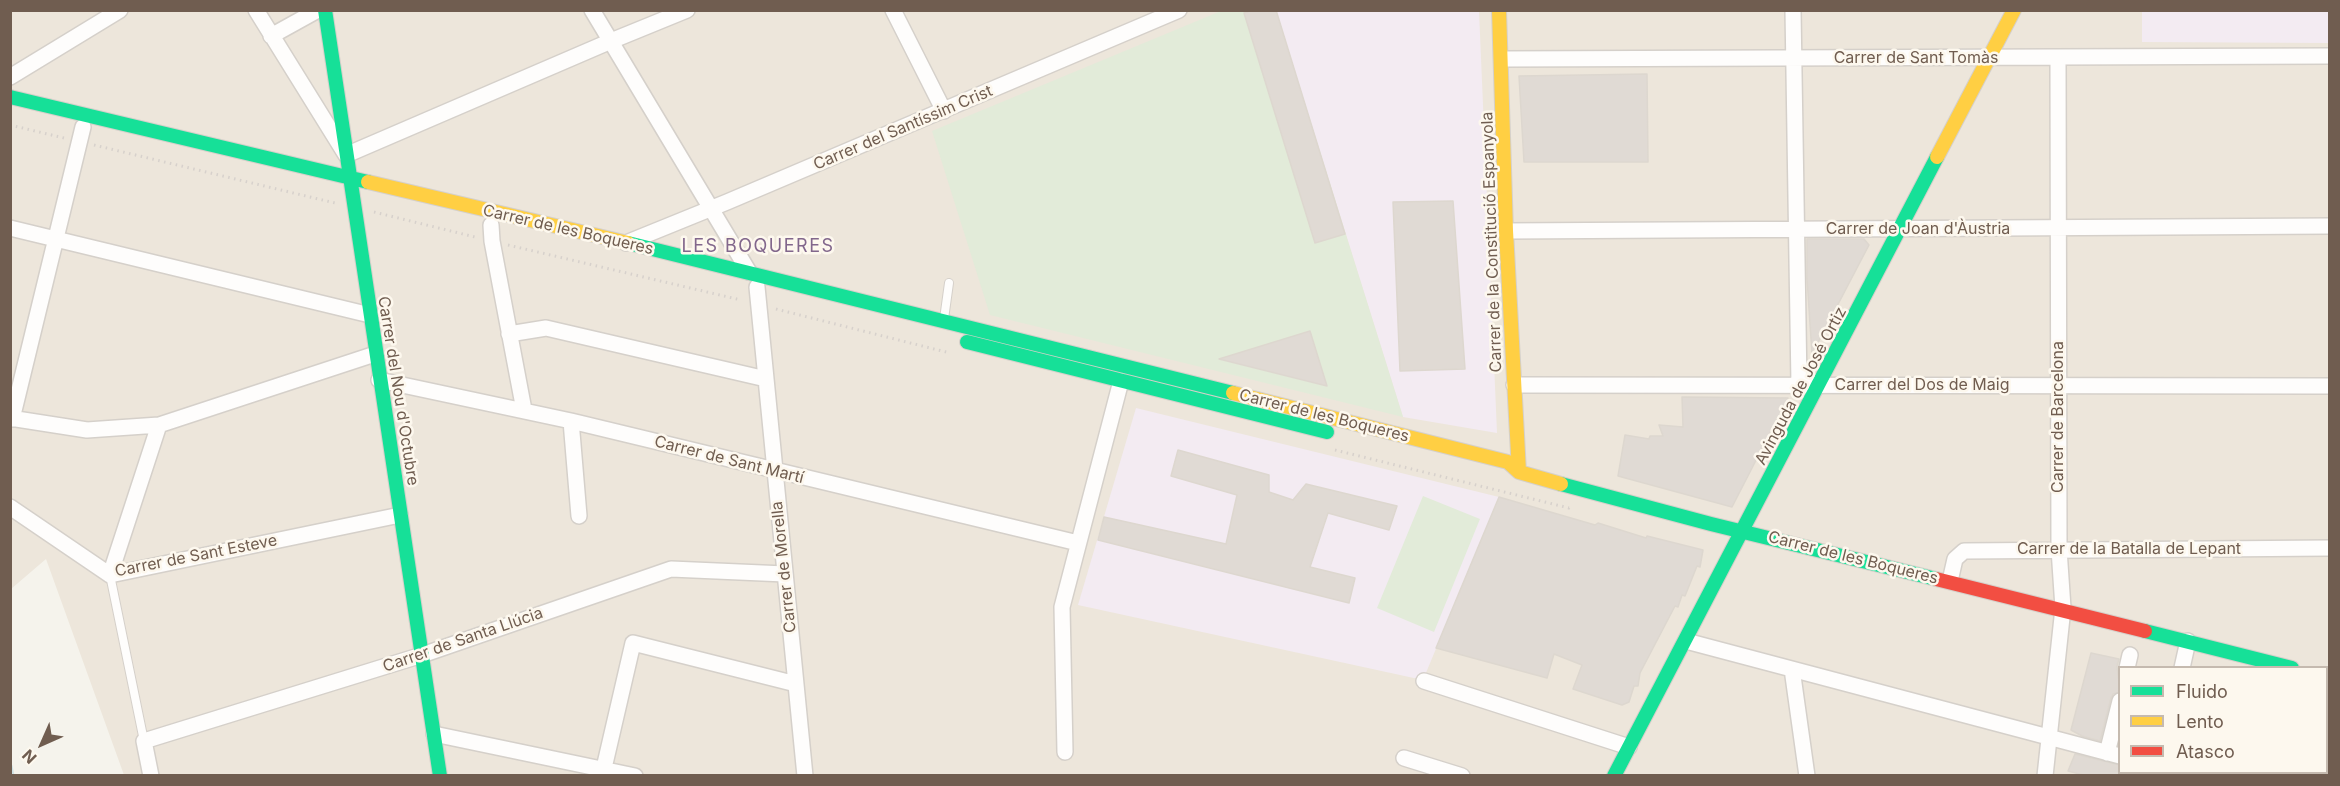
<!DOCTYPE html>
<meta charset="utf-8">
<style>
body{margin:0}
#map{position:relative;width:2340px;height:786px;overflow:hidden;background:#f5f3ec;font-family:Inter,sans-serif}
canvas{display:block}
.frame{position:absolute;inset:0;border:12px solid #705d50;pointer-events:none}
.legend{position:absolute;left:2118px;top:666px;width:210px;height:108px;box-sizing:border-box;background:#fdf8ee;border:2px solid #c5baaf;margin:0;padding:8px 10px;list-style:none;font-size:18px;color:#705d50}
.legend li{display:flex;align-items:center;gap:12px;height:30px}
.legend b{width:30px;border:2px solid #c5baaf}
.north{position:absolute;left:12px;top:714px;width:60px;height:60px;-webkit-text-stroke:4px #fdf8ee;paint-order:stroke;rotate:225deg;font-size:16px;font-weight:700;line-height:24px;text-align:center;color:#705d50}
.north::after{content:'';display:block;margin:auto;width:21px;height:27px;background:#705d50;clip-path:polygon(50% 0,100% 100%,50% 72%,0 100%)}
</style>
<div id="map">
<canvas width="2340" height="786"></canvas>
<div class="frame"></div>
<ul class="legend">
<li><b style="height:8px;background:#16e098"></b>Fluido</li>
<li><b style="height:8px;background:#ffcf43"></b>Lento</li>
<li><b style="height:8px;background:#f24e42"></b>Atasco</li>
</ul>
<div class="north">N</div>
</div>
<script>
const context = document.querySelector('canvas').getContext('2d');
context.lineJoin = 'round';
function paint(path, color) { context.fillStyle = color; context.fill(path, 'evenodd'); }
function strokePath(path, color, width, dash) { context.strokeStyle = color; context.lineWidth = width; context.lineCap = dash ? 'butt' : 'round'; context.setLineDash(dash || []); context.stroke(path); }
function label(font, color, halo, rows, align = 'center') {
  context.font = font + ' Inter,sans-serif'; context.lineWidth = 5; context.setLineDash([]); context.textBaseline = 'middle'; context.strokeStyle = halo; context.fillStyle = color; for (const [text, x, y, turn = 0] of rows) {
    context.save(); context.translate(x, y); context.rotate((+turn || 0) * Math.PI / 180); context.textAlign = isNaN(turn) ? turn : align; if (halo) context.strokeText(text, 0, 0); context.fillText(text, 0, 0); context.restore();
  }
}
paint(new Path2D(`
 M11,11H2329V775H124L46,559L11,589ZM2120,668H2326V772H2120Z`), '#ede6db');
paint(new Path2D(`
 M1276,11H1479L1497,433L1403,417Z
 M2142,11H2329V43L2142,42Z
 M1136,408L1499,497L1423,680L1078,605Z`), '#f3ebf2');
paint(new Path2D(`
 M1221,11H1276L1403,417L990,315L932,131Z
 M1423,496L1480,519L1434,632L1377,608Z`), '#e2ebd9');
strokePath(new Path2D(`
 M10,766L12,776`), '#cfe2e4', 5);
const building = new Path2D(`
 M1253,10H1276L1345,234L1315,243L1244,13Z
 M1647,74L1648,162H1524L1519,76Z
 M1453,201L1465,369L1400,371L1393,202Z
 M1807,239H1864L1869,245L1812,354L1807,278Z
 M1310,331L1327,386L1219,359Z
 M1682,397L1788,398L1732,507L1618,476L1625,435L1649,439L1650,436H1663L1659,425L1683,427Z
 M1178,450L1269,475V492L1293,500L1306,484L1397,506L1389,530L1328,513L1310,567L1355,578L1349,603L1098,540L1104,517L1226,544L1237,495L1171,476Z
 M1499,497L1595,525L1598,523L1646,538L1647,536L1703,550L1700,567L1697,566L1685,596L1682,595L1678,607L1675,606L1640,673L1638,686H1634L1629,702L1622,705L1573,689L1582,665L1554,654L1547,678L1436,648Z
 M2091,653L2119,659L2117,666L2120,692L2113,694L2111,698L2100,741L2082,736L2071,730Z
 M2075,754L2120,765V776H2087L2068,771Z`);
paint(building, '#e0dad4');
strokePath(building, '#ddd7cf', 1.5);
const lane = new Path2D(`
 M944,319L949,283
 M110,575L144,741`);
const street = new Path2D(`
 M256,10L346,155L611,41L687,10
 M592,10L749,272
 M893,10L944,111
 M1793,10L1799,385
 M271,36L318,10
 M1502,59L2330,56
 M10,77L120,10
 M491,225L492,241L524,410
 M10,228L370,315
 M1506,231L2330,226
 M626,243L727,202L1179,10
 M757,287L805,776
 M509,334L546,328L766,379
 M379,380L571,421L1078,543
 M1514,385L2330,386
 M10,418L87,430L159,425L375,354
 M12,419L83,127
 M571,421L579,516
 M10,507L110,575L400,515
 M110,575L159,425
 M1950,581L1955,559L1964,551L2330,548
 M1686,641L2120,756
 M2127,668L2130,655
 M2182,668L2188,641
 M1792,669L1807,776
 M1424,681L1629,747
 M2326,726L2330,709
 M434,734L635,776
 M1065,752L1062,607L1121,381
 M2107,753L2120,701
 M1404,758L1462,776
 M604,768L633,643L796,684
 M2181,772L2192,776
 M151,776L144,741L422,655L671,569L785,574
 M2045,776L2063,608L2059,549L2058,57
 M2155,776V772
 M2211,776V772
 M2266,776V772
 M2318,776V772`);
const fast = new Path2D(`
 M325,10L440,776
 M10,97L368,182
 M628,243L1233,393
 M967,342L1327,432
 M1561,484L1711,524L1936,579
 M2145,631L2292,668
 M2326,675L2330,676
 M1614,776L1937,157`);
const slow = new Path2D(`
 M1499,10L1506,231L1519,472
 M1937,157L2014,10
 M368,182L628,243
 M1233,393L1508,462L1519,472L1561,484`);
const jam = new Path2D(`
 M1936,579L2145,631`);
strokePath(lane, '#d5d0ca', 10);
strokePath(street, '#d5d0ca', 18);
strokePath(fast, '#d5d0ca', 16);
strokePath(slow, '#d5d0ca', 16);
strokePath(jam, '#d5d0ca', 16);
strokePath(new Path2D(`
 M10,125L64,138
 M94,145L335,203
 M374,212L475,237
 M508,245L741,300
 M776,309L950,353
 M1335,450L1569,508L1572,506`), '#d7d1cc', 3, [1.5, 4.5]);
strokePath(lane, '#fefdfc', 8);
strokePath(street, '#fefdfc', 15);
strokePath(fast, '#16e098', 14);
strokePath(slow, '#ffcf43', 14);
strokePath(jam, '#f24e42', 14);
label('16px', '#705d50', '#fdf8ee', [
 ["Carrer de Sant Tomàs",1916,58],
 ["Carrer del Santíssim Crist",903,128,-23],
 ["Carrer de Joan d'Àustria",1918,229],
 ["Carrer de les Boqueres",568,230,13],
 ["Carrer de la Constitució Espanyola",1492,242,-92],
 ["Carrer del Dos de Maig",1922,385],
 ["Avinguda de José Ortiz",1801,386,-62],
 ["Carrer del Nou d'Octubre",398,391,81],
 ["Carrer de les Boqueres",1324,416,14],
 ["Carrer de Barcelona",2058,417,-90],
 ["Carrer de Sant Martí",729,460,14],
 ["Carrer de la Batalla de Lepant",2129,549],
 ["Carrer de Sant Esteve",196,556,-11],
 ["Carrer de les Boqueres",1853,558,14],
 ["Carrer de Morella",784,567,-96],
 ["Carrer de Santa Llúcia",463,640,-19]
]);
context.letterSpacing = '1.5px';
label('18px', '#82678c', '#fdf8ee', [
 ["LES BOQUERES",758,247]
]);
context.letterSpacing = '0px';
</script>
